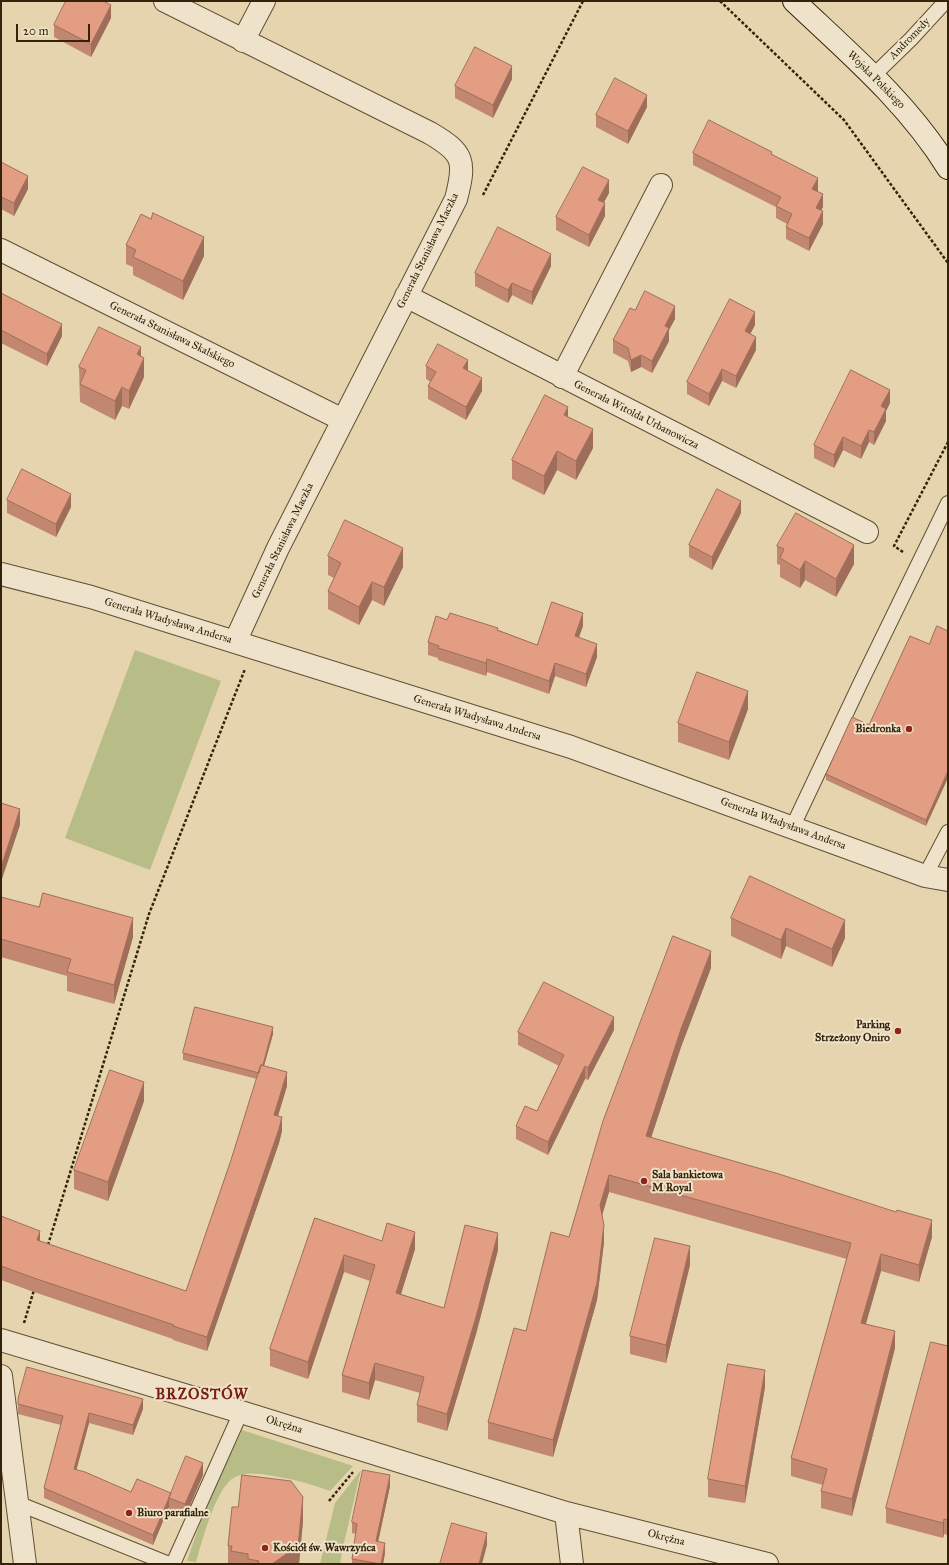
<!DOCTYPE html>
<meta charset="utf-8">
<style>
body{margin:0}
#map{position:relative;width:949px;height:1565px;overflow:hidden;background:#e5d4ad;font-family:"IM FELL Great Primer",serif}
canvas{display:block}
.frame{position:absolute;inset:0;border:2px solid #34230a;pointer-events:none}
.scale{position:absolute;left:16px;top:24px;width:74px;height:18px;box-sizing:border-box;border:2px solid #34230a;border-top:0;padding-left:5px;font-size:12px;line-height:14px;white-space:nowrap;color:#34230a;-webkit-text-stroke:3px #eee3ca;paint-order:stroke}
</style>
<div id="map">
<canvas width="949" height="1565"></canvas>
<div class="frame"></div>
<div class="scale">20 m</div>
</div>
<script>
const context = document.querySelector('canvas').getContext('2d');
context.lineJoin = 'round';
function paint(path, color) { context.fillStyle = color; context.fill(path, 'evenodd'); }
function strokePath(path, color, width, dash) { context.strokeStyle = color; context.lineWidth = width; context.lineCap = dash ? 'butt' : 'round'; context.setLineDash(dash || []); context.stroke(path); }
function label(font, color, halo, rows, align = 'center') {
  context.font = font + ' "IM FELL Great Primer",serif'; context.lineWidth = 4; context.setLineDash([]); context.textBaseline = 'middle'; context.strokeStyle = halo; context.fillStyle = color; for (const [text, x, y, turn = 0] of rows) {
    context.save(); context.translate(x, y); context.rotate((+turn || 0) * Math.PI / 180); context.textAlign = isNaN(turn) ? turn : align; if (halo) context.strokeText(text, 0, 0); context.fillText(text, 0, 0); context.restore();
  }
}
paint(new Path2D(`
 M135,650L221,681L150,870L65,838Z
 M242,1430L353,1466L330,1491C312,1484 293,1479 274,1476C261,1474 247,1471 235,1477C216,1486 202,1542 196,1562L187,1561L206,1506Z
 M361,1470L343,1547L340,1564H320L335,1503Z`), '#b8bc87');
const lane = new Path2D(`
 M873,76L911,39L946,1
 M792,828L860,684L948,503
 M925,876L948,832
 M17,1503L169,1564
 M173,1564L241,1412`);
const street = new Path2D(`
 M165,1L430,133C464,153 466,161 456,199L278,548L235,642
 M243,41L264,1
 M1,250L343,420
 M406,296L867,532
 M562,377L661,185
 M1,574L91,597L571,747L925,876L948,880
 M1,1340L241,1412L566,1513L767,1564
 M1,1376L25,1564
 M566,1513L572,1564`);
const secondary = new Path2D(`
 M794,1C849,53 908,103 948,168`);
strokePath(lane, '#604f33', 16);
strokePath(street, '#604f33', 24);
strokePath(secondary, '#34230a', 24);
strokePath(new Path2D(`
 M720,1L844,120L948,263
 M483,195L583,1
 M903,552L894,546L948,442
 M48,1245L149,914L245,669
 M24,1323L34,1290
 M329,1501L353,1472`), '#34230a', 2.5, [3, 2]);
strokePath(lane, '#eee3ca', 14);
strokePath(street, '#eee3ca', 22);
strokePath(secondary, '#eee3ca', 22);
paint(new Path2D(`
 M111,18L91,57L54,37V25Z
 M512,79L493,118L455,98V86Z
 M647,107L628,144L596,127V115Z
 M693,153L772,154L818,191H817L823,207L821,210L823,224L809,251L786,239V227L787,224L776,218V207L693,165Z
 M1,162L28,189L14,216L1,209Z
 M609,193L604,202L605,216L589,247L556,230V217Z
 M151,219L204,256L183,300L133,275V267L126,264V245Z
 M551,266L532,305L512,295L508,303L475,286V273Z
 M1,293L62,336L47,366L1,343Z
 M635,310L675,319L669,330V341L652,373L641,367L631,372L628,361L613,353V340Z
 M755,325L750,334L756,350L736,388L722,381L709,406L687,394V382Z
 M141,356L144,377L129,409L122,406L115,420L80,402L79,367Z
 M426,366L468,371L482,391L466,420L428,399V386L431,382L426,379Z
 M890,403L886,411V421L874,445L869,442L861,459L843,450L834,468L814,458V445Z
 M568,417L593,448L576,480L557,470L544,495L512,479V460Z
 M7,500L71,507L56,537L7,513Z
 M741,513L712,570L689,557V545Z
 M777,546L854,564L836,597L805,580L800,588L780,577V565L777,564Z
 M328,556L403,567L384,606L372,600L359,625L328,609V591L334,578L328,575Z
 M447,620L498,630L537,645L583,626L579,637L597,657L586,687L555,676L549,694L487,672L486,676L438,660V658L428,655V642Z
 M929,644L926,826L826,780V774L869,725Z
 M748,709L729,760L678,742V723Z
 M1,897L133,937L114,1004L67,991V976L1,957Z
 M731,918L845,938L832,967L786,946L781,959L731,936Z
 M711,968L681,1047L651,1138L932,1237L919,1282L881,1271L866,1324L895,1348L852,1516L821,1508V1491L823,1485L791,1476V1458L847,1259L609,1192L602,1216L604,1242L597,1300L553,1457L488,1439V1422L526,1331L569,1237Z
 M614,1030L588,1080L585,1079L548,1155L516,1139V1126L537,1111L559,1066L518,1045V1032Z
 M273,1034L264,1066L287,1086L278,1116L282,1131L279,1143L207,1351L173,1340V1339L31,1291L1,1280V1216L40,1241L186,1291L231,1160L257,1079L183,1060V1053Z
 M144,1101L108,1201L74,1189V1170Z
 M315,1218L382,1241L415,1249L401,1294L444,1308L498,1250L476,1334L447,1431L417,1422V1405L420,1393L375,1380L369,1400L342,1392V1375L370,1281L344,1272L308,1379L270,1366V1349Z
 M690,1265L666,1363L630,1354V1336Z
 M948,1346V1535L944,1534L943,1538L886,1523V1508Z
 M765,1387L745,1503L708,1497V1479Z
 M18,1399L143,1409L133,1435L89,1423L76,1470L131,1492L171,1493L203,1475L185,1517L169,1511V1507L153,1545L44,1498V1488L61,1425L18,1414Z
 M390,1486L378,1541L385,1553L383,1564H352V1559L356,1534L352,1533V1522Z
 M303,1521L299,1564H228V1546Z`), '#c28770');
paint(new Path2D(`
 M111,5V18L91,57V44Z
 M512,66V79L493,118V105Z
 M647,95V107L628,144V131Z
 M28,176V189L14,216V203Z
 M818,178V191L812,201V189Z
 M609,180V193L598,213V200Z
 M823,194V207L816,220V208Z
 M605,203V216L589,247V235Z
 M823,211V224L809,251V238Z
 M204,237V256L183,300V281Z
 M551,254V266L532,305V292Z
 M512,283V295L508,303V290Z
 M675,306V319L669,330V341L652,373V361L665,326Z
 M755,312V325L745,344V331Z
 M62,324V336L47,366V354Z
 M756,337V350L736,388V376Z
 M141,347V365L144,358V377L129,409V391L137,354Z
 M641,355V367L631,372V360Z
 M468,360V372L463,368Z
 M722,369V381L709,406V394Z
 M482,378V391L466,420V407Z
 M122,387V406L115,420V401Z
 M890,390V403L886,411V421L874,445V432L881,406Z
 M568,407V425L564,415Z
 M593,429V448L576,480V461Z
 M869,430V442L861,459V446Z
 M843,437V450L834,468V455Z
 M557,451V470L544,495V476Z
 M71,494V507L56,537V524Z
 M741,501V513L712,570V557Z
 M854,545V564L836,597V579Z
 M403,548V567L384,606V587Z
 M805,561V580L800,588V570Z
 M372,582V600L359,625V607Z
 M583,613V626L575,648V636Z
 M597,644V657L586,687V674Z
 M487,659V672L486,676V663Z
 M555,663V676L549,694V681Z
 M748,691V709L729,760V742Z
 M948,771V778L926,826V820Z
 M20,809V825L1,882V867Z
 M133,918V937L114,1004V985Z
 M845,920V938L832,967V949Z
 M786,928V946L781,959V940Z
 M711,951V968L681,1047L646,1153V1136L681,1029Z
 M614,1017V1030L588,1080V1068Z
 M273,1027V1034L260,1080V1074Z
 M585,1066V1079L548,1155V1142Z
 M287,1072V1086L274,1129V1115Z
 M144,1082V1101L108,1201V1182Z
 M282,1117V1131L279,1143L207,1351V1337Z
 M609,1175V1192L600,1222V1205Z
 M932,1220V1237L919,1282V1265Z
 M604,1225V1242L597,1300L553,1457V1440Z
 M40,1231V1245L37,1240Z
 M415,1232V1249L396,1310V1293Z
 M498,1233V1250L476,1334L447,1431V1414Z
 M690,1246V1265L666,1363V1345Z
 M881,1254V1271L861,1340V1323Z
 M344,1255V1272L308,1379V1362Z
 M895,1331V1348L852,1516V1499Z
 M375,1363V1380L369,1400V1383Z
 M765,1370V1387L745,1503V1486Z
 M143,1399V1409L133,1435V1425Z
 M89,1413V1423L74,1479V1469Z
 M203,1463V1475L185,1517V1504Z
 M390,1475V1486L376,1552V1541Z
 M171,1493L169,1498V1507L153,1545V1535Z
 M303,1497V1521L299,1564H272Z
 M944,1519V1534L943,1538V1523Z
 M487,1533V1545L482,1564H479Z
 M385,1543V1553L383,1564H381Z`), '#9e6e5b');
const building = new Path2D(`
 M66,1H103L111,5L91,44L54,25Z
 M475,47L512,66L493,105L455,86Z
 M615,78L647,95L628,131L596,115Z
 M709,120L772,152L771,154L818,178L812,189L823,194L816,208L823,211L809,238L786,227L792,214L776,206L781,197L693,153Z
 M1,162L28,176L14,203L1,197Z
 M583,167L609,180L598,200L605,203L589,235L556,217Z
 M153,213L204,237L183,281L133,257L136,250L126,245L141,214L151,219Z
 M498,227L551,254L532,292L512,283L508,290L475,273Z
 M645,291L675,306L665,326L669,328L652,361L641,355L631,360L628,348L613,340L630,308L635,310Z
 M1,293L62,324L47,354L1,330Z
 M730,299L755,312L745,331L756,337L736,376L722,369L709,394L687,382Z
 M99,327L141,347L137,354L144,358L129,391L122,387L115,401L80,384L86,370L79,367Z
 M438,344L468,360L463,368L482,378L466,407L428,386L436,372L426,366Z
 M851,370L890,390L881,406L886,409L874,432L869,430L861,446L843,437L834,455L814,445Z
 M545,395L568,407L564,415L593,429L576,461L557,451L544,476L512,460Z
 M22,469L71,494L56,524L7,500Z
 M717,489L741,501L712,557L689,545Z
 M796,513L854,545L836,579L805,561L800,570L780,558L784,549L777,546Z
 M345,520L403,548L384,587L372,582L359,607L328,591L341,563L328,556Z
 M552,602L583,613L575,636L597,644L586,674L555,663L549,681L487,659L486,663L438,648L439,646L428,642L436,616L447,620L450,613L498,628L497,630L537,645Z
 M937,626L948,631V771L926,820L826,774L852,717L869,725L910,636L929,644Z
 M697,672L748,691L729,742L678,723Z
 M1,803L20,809L1,867Z
 M750,876L845,920L832,949L786,928L781,940L731,918Z
 M43,893L133,918L114,985L67,972L71,959L1,939V897L39,907Z
 M673,936L711,951L681,1029L646,1136L779,1174L896,1212L897,1210L932,1220L919,1265L881,1254L861,1323L895,1331L852,1499L821,1491L827,1469L791,1458L851,1243L609,1175L600,1205L604,1225L597,1283L553,1440L488,1422L514,1328L526,1331L551,1232L569,1237L603,1121Z
 M544,982L614,1017L588,1068L585,1066L548,1142L516,1126L525,1106L537,1111L564,1055L518,1032Z
 M195,1007L273,1027L263,1065H261L259,1073L183,1053Z
 M261,1065L287,1072L274,1115L282,1117L279,1129L207,1337L173,1326L174,1325L31,1277L1,1266V1216L40,1231L37,1240L186,1291L231,1160Z
 M110,1070L144,1082L108,1182L74,1170Z
 M315,1218L382,1241L387,1223L415,1232L396,1293L444,1308L465,1225L498,1233L476,1317L447,1414L417,1405L424,1377L375,1363L369,1383L342,1375L375,1265L344,1255L308,1362L270,1349Z
 M655,1238L690,1246L666,1345L630,1336Z
 M931,1342L948,1346V1520L944,1519L943,1523L886,1508Z
 M728,1364L765,1370L745,1486L708,1479Z
 M27,1367L143,1399L133,1425L89,1413L74,1469L85,1472L131,1492L137,1479L171,1493L153,1535L44,1488L63,1416L18,1404V1399Z
 M186,1456L203,1463L185,1504L169,1498Z
 M363,1470L390,1475L376,1541L385,1543L381,1564L352,1559L357,1524L352,1522Z
 M242,1475L291,1481L303,1497L298,1546L272,1564H258L259,1561L248,1559V1554L231,1551L232,1546H228L232,1507H238Z
 M452,1523L487,1533L479,1564H440Z`);
paint(building, '#e29d82');
strokePath(building, '#9e6e5b', 1);
for (const [x, y, r, color] of [
 [909,729,4,"#8f2418"],
 [898,1031,4,"#8f2418"],
 [644,1181,4,"#8f2418"],
 [129,1513,4,"#8f2418"],
 [265,1548,4,"#8f2418"]
]) { const dot = new Path2D(); dot.arc(x, y, r, 0, 2 * Math.PI); context.fillStyle = color; context.fill(dot); strokePath(dot, '#eee3ca', 1.5); }
label('11px', '#34230a', '#eee3ca', [
 ["Andromedy",910,39,-46],
 ["Wojska Polskiego",876,80,45],
 ["Generała Stanisława Maczka",428,251,-64],
 ["Generała Stanisława Skalskiego",172,335,26],
 ["Generała Witolda Urbanowicza",636,415,27],
 ["Generała Stanisława Maczka",283,541,-64],
 ["Generała Władysława Andersa",168,621,17],
 ["Generała Władysława Andersa",477,718,17],
 ["Generała Władysława Andersa",783,824,20],
 ["Okrężna",284,1425,17],
 ["Okrężna",666,1538,14]
]);
label('bold 11px', '#34230a', '#eee3ca', [
 ["Biedronka",901,729,"right"],
 ["Parking",890,1025,"right"],
 ["Strzeżony Oniro",890,1038,"right"],
 ["Sala bankietowa",652,1175],
 ["M Royal",652,1188],
 ["Biuro parafialne",137,1513],
 ["Kościół św. Wawrzyńca",273,1548]
], 'left');
context.letterSpacing = '1px';
label('bold 15px', '#7a1f14', '#eee3ca', [
 ["BRZOSTÓW",202,1395]
]);
context.letterSpacing = '0px';
</script>
